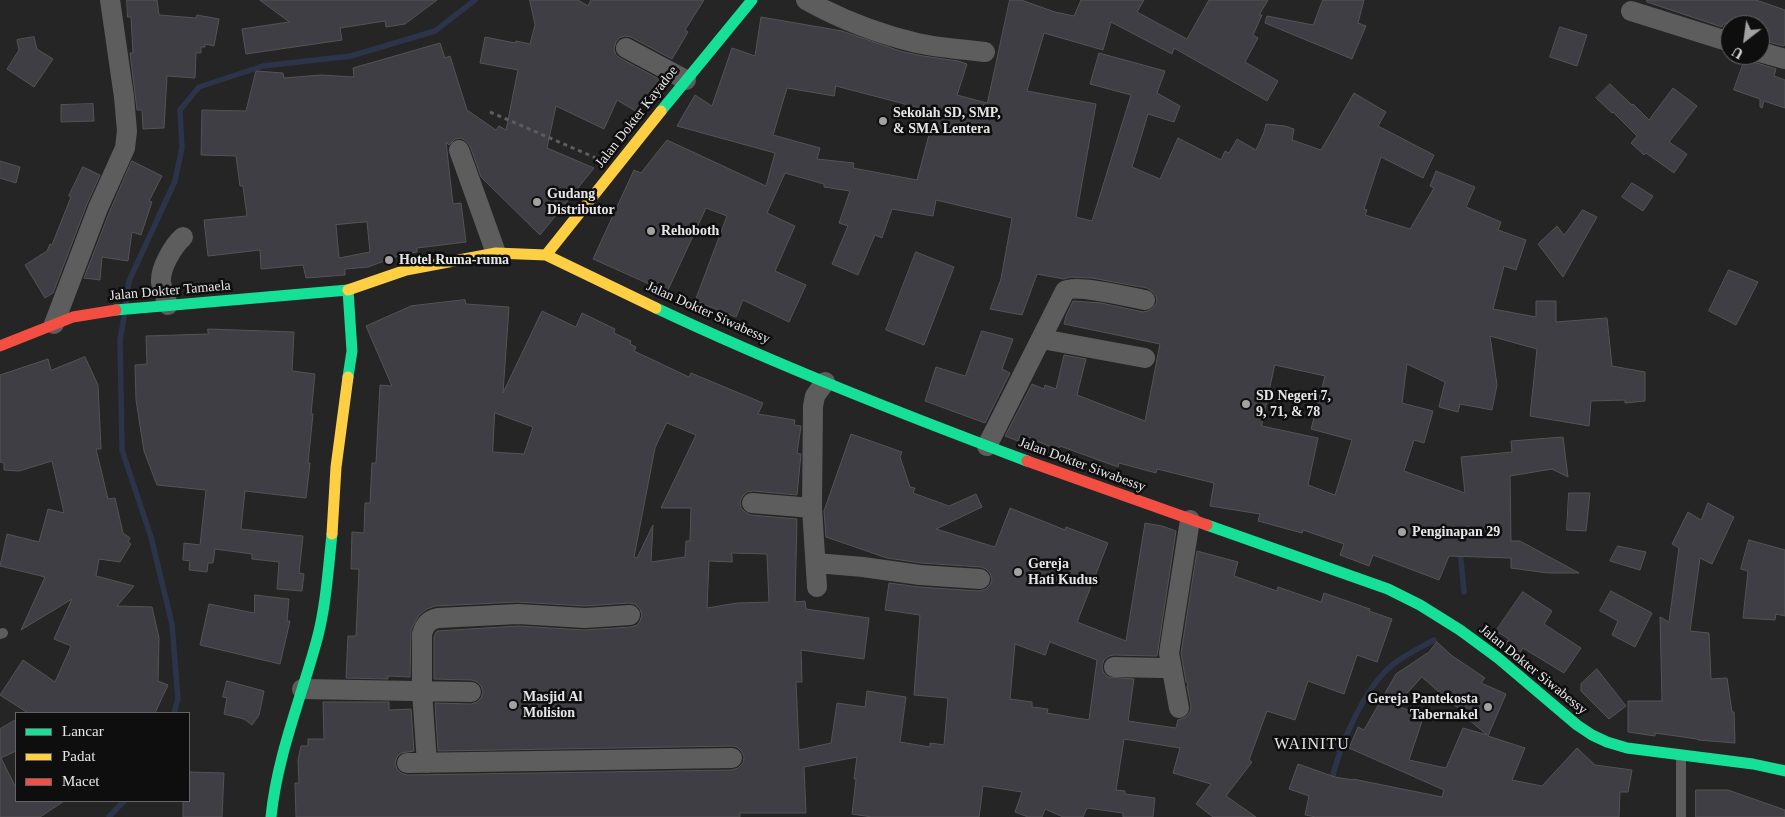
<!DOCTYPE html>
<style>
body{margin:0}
#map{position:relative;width:1785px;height:817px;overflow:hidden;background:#252526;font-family:Georgia,serif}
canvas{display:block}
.legend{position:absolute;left:15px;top:712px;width:175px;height:90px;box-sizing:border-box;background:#0e0e0f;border:1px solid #646465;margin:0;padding:6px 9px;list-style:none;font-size:15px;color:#e6e5e7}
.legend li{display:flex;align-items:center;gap:10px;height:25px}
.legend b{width:25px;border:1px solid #646465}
.north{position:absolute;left:1720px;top:15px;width:50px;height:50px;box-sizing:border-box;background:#0e0e0f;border:1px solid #646465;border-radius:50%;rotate:210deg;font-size:14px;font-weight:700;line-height:20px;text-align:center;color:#e6e5e7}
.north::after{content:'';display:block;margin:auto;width:18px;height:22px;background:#a2a2a3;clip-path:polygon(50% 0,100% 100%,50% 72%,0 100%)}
</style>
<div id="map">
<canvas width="1785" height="817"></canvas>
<ul class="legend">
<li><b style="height:6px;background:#16e098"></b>Lancar</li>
<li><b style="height:6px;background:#ffcf43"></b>Padat</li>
<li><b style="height:6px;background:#f24e42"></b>Macet</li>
</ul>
<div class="north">U</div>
</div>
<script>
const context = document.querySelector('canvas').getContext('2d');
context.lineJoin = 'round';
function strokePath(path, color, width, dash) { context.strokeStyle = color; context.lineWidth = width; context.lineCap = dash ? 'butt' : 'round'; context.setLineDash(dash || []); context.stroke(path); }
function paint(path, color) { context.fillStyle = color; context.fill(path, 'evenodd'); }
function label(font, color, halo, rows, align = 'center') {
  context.font = font + ' Georgia,serif'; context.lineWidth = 5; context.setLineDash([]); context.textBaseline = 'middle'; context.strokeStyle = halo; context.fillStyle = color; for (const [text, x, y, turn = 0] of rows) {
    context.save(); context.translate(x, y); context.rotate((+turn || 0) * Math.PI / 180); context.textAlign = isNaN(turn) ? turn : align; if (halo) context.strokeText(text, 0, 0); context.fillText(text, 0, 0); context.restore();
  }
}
strokePath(new Path2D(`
 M126,303L129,281L175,181L182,148L180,110L199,87L263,66L351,56L435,31L475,0
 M124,317L120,340L122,450L151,537L172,624L178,699L174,713
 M1460,550L1464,592
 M1331,783C1339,747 1363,690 1391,666C1403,656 1420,648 1434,640
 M109,817L124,801`), '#2c344a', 5.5);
const building = new Path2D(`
 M127,0H157L159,15L196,18L197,15L219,19L214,46L205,44V47H201V53H196L195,78L167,76L164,128L143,129L142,110H137L130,53H133L131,17H128Z
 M260,0H437L405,24L386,27L385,21L340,28L342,40L246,54L242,29L289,22Z
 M530,0H578L588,6L591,0H704L685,30L688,32L672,59L631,37L625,36L619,38L616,42L614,49L616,55L620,58L659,79L639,113L617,100L604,129L556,106L547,148L594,168L540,235L481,177L470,146L466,141L461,138L455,139L449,145L446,142L453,204L461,203L466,242L417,248V252L401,255L368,267L345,269V275L306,278L303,265L261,269L260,250L208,256L204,220L247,216L243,186H240L236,156L201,155L202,110L246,111L256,71L283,73L284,78L321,75L354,77L353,68L440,43L445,58L450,56L467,110L496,130L499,126L506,130L518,70L480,63L485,37L515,43L516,41L530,44L535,25ZM367,222L370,252L339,258L336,225Z
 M1010,0H1021L1055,12L1074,16L1081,0H1144L1137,12L1187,39L1209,0H1268L1259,15H1262L1253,35L1258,38L1245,62L1278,81L1267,101L1174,48L1172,54L1111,22L1103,50L1044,33L1027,91L1096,104L1076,217L1092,221L1131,95L1090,84L1099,53L1165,71L1157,93L1180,106L1174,122L1148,114L1132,167L1160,179L1178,138L1221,160L1225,151L1229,153L1237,139L1256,150L1264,132L1266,124L1285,126L1294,129L1292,140L1321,150L1354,93L1386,112L1378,126L1434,155L1423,178L1381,157L1364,209L1367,210L1365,215L1410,229L1434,188L1430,186L1436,171L1475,187L1466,207L1501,222L1498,230L1526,240L1516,270L1504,266L1493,309L1536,317V301H1556V322L1607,318L1612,366L1645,372V401L1625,403V400L1591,401L1589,426L1530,416L1537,349L1490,336L1497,385L1492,410L1460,404L1458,412L1439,407L1445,382L1407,364L1402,403L1433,411L1424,443L1414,440L1404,471L1465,493L1461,457L1512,452L1511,441L1563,437L1568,477L1552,469L1510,476L1511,541H1520L1579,573H1548L1511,568V558L1449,556L1439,580L1373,555L1369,566L1340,555L1344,544L1303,530L1302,533L1258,521L1260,514L1210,506L1214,483L1157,469L1156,473L1119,463L1118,467L1060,446L1058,450L1021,434L1018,441L1005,436L1032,384L1044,389L1045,385L1056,389L1064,355L1086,359L1077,395L1145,421L1160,344L1064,324L1066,316L1073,301L1101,303L1143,312L1148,311L1153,308L1157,302L1156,296L1153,292L1147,288L1130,285L1092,278L1070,277L1064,279L1037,274L1022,315L990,309L1001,279L1012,218L936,200L933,216L892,209L882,238L875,235L858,275L832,264L848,226L839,223L850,191L824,187V184L785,173L767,213L795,226L775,271L806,285L789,322L743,300L736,317L695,301L727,216L706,208L667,292L593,259L634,170L641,173L667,140L766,186L775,153L677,126L695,95L712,106L732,48L755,56L761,17L842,31L900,51L923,56L958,61L967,64L957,95L987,103ZM836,86L935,112L917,180L853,168L854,163L817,159L820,148L773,135L787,88L834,96ZM1275,365L1325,376L1311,429L1352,440L1335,495L1308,485L1318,438L1262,426Z
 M1323,0H1364L1358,23L1366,26L1352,59L1265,23L1267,16L1313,25Z
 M1647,0H1756L1785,10V44L1784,46L1760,40V25L1723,24L1722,27L1647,2Z
 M1560,27L1587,35L1577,66L1550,57Z
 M34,37L37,49L53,59L34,87L7,69L19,50L17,40Z
 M1746,56L1757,63L1776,69L1774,76L1785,80V108L1764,101L1762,108L1760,107V99L1734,90Z
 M1610,84L1632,105L1633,104L1649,120L1673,88L1697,106L1669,142L1687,154L1674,173L1646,153L1644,155L1631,143L1637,136L1613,112L1612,113L1596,98Z
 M93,104L94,121L61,122V105Z
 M0,161L20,167L16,183L0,178Z
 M132,161L162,176L149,201L152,202L141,235L132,232L128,261L102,257L100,280L84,278L109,213Z
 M83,167L100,175L87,204L53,293L45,298L25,265L47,251L50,244L52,245L71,197L69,196Z
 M1632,183L1653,196L1643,211L1622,197Z
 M1583,210L1597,217L1563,277L1538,244L1557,226L1564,235Z
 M916,252L954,267L924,345L886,330Z
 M1729,270L1758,282L1736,325L1709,311Z
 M465,300L466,304L509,307L503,393L542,311L576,327L582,313L615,329L614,333L631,341L630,344L636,347L634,351L689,377L691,373L763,403L758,414L795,420L794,425L801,426L797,453L801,454L797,495L753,491L747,492L742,497L740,502L741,508L745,512L751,515L797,519L795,602L805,601L806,609L869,618L864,659L801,650L802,682H796L799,750L831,743L837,703L865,707L867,691L906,697L900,742L930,747V743L944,745L948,698L914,695L920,615L885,610L889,583L919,587L979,591L986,589L990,585L992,580L990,573L986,569L981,567L921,563L887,558L826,537L824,511L851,434L902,452L900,457L910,487L915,488L913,493L949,506L976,494L982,507L936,529L995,547L1010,508L1065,530L1066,527L1108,543L1077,622L1126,641L1145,523L1162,526L1176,531L1157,656L1114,655L1109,656L1104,660L1102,666L1103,672L1108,677L1134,679L1128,721L1176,728L1178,720L1186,717L1190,712L1191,706L1187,687L1188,683L1186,682L1181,653L1197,551L1238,562L1234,576L1277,591L1278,587L1321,602L1324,593L1370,609L1369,611L1392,619L1377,662L1357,655L1344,694L1308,681L1295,720L1267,711L1249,760L1252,762L1226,796L1256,817H1213L1196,804L1211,784L1173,773L1180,748L1124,739L1116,790L1125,791V794L1155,798L1153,817H1123V813L1087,808L1083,817H1063L1045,809L1042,817H1028L1015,812L1022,792L983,786L979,817H872L852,814L856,779H854L857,757L804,767L806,813H740V817H296L295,783H299L298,760L301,746H308V739H324L323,702H389V710L411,709L414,751L401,753L397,757L395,763L397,769L401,773L407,775L732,770L738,768L743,763L744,757L742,752L737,747L732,746L438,751L435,703L471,704L477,702L481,698L483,692L481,686L477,682L472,680L434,679V636L437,631L518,626L584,630L631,627L637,625L640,621L642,615L640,609L635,604L629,603L585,606L517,602L435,606L427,609L419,615L411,630L410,677L388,676V679L346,678L348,636H356L359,569H351L352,532L364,533L365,503H370L372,463H376L380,385L392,386L366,326L411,306ZM495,413L533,427L524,454L493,452ZM667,423L696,435L661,508H691L690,541H686L685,557L651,562L653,525L637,558L634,557L655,448ZM732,553L767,554L769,602L737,603L707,608L709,561L732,562ZM1050,642L1097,660L1089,720L1047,713L1048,709L1032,707V702L1010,699L1015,644L1045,655Z
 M208,329L294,332L292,371L315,374L311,414H313L308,463H310L306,498L245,491L241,529L303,536L299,573L304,574L302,591L277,589L279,562L252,559V554L215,549L213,563H208L207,572L189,570L190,561L183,560L184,543L200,545L206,490L157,485L144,451L136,400L135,365L147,364L146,336L208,334Z
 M982,331L1013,339L1002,369L1010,373L985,423L925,401L936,367L965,376Z
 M85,357L98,385L101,449H96L108,499L115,498L123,533L130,538L128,542L131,544L120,562L99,559L96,576L134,586L117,606L152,607L159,638L158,681L168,685L155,713H28L0,695L23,660L55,682L71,646L54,639L72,599L21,630L45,577L0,566L7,534L39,542L48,509L64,513L52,461L19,471L4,470V463L0,462V375L48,359L51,370Z
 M1569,493H1590L1586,531L1567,530Z
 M1708,503L1734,517L1712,564L1700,558L1690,631L1709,633L1711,679L1727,678L1732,712H1734L1735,743L1698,740L1697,739L1655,733V736L1628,732V701H1662L1660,617L1669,622L1679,548L1672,544L1688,512L1701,520Z
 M1749,540L1785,550V616L1776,614L1775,620L1743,618L1748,571L1741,569Z
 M1618,546L1646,552L1640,570L1610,561Z
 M1611,591L1652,613L1635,647L1612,635L1618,621L1600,611Z
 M1523,592L1552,611L1544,624L1581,648L1564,673L1523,648L1519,654L1506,644L1509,639L1496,631Z
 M255,595L289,599L287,621H290L280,664L200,645L209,604L254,613Z
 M1437,642L1451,655L1485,678L1481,683L1506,694L1488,736L1525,748L1512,780L1542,786L1577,748L1595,765L1632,770L1628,792H1620L1619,817H1316L1305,815L1309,796L1289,789L1298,764L1335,777L1353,780V779L1442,797L1444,790L1349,748L1358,727L1364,730L1396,674L1429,652ZM1422,677L1451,703L1469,715L1467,718L1487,735L1463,728L1446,768L1409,760L1424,715L1396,706Z
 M1597,669L1626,706L1609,719L1581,691V684Z
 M227,681L264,691L259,715L252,725L244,719L224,714L227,698L223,697Z
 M16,720V751L1,758L16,788V801H64L40,817H0V729Z
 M189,772L224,773L222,817H183V801H189Z
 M1696,790H1728L1785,810V817H1696Z`);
paint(building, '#3e3e44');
strokePath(building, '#545455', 1);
strokePath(new Path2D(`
 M490,112L596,158`), '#5e5e5e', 3, [4, 4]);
strokePath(new Path2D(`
 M0,634L3,633
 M1681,817V756`), '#5e5d5e', 10);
strokePath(new Path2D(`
 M806,0C840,19 879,34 917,43C939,48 962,49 985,52
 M1631,11L1730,42
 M626,48L686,80
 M1760,52L1785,59
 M459,150L496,253
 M168,305C166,298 162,290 161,282C160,268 173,246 183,237
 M54,324L98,208L125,148L127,131L124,97L110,0
 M1042,339L1145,358
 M987,446L1065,291C1075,284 1130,297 1145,300
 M752,503L812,508
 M816,563L863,567L920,575L980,579
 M817,587L812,508L813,406L815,396L825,382
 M1114,667L1162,668L1170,666
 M302,689L471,692
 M1179,708L1169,653L1190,520
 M407,763L732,758
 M427,763L422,692V634C425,625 428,620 438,618L518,614L585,618L630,615`), '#5e5d5e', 20);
strokePath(new Path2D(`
 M661,111L752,0
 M656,308C777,365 902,414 1027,461
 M116,310L348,290L352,351L348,377
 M1207,525L1388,589L1420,605L1460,630L1498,658L1577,725L1592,735L1607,742L1627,748L1753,764L1785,771
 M271,817C277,757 300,701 316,643C326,608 328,570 332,534`), '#16e098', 11);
strokePath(new Path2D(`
 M546,255L661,111
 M348,290L406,270L496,253L546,255L656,308
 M332,534L336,467L348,377`), '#ffcf43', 11);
strokePath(new Path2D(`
 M0,346L73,317L116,310
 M1027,461L1207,525`), '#f24e42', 11);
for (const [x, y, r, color] of [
 [883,121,5,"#a2a2a3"],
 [537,202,5,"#a2a2a3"],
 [651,231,5,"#a2a2a3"],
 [389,260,5,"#a2a2a3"],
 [1246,404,5,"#a2a2a3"],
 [1402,532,5,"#a2a2a3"],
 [1018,572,5,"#a2a2a3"],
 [513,705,5,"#a2a2a3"],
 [1488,707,5,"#a2a2a3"]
]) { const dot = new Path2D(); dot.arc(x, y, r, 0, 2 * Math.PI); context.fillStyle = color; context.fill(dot); strokePath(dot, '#0e0e0f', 2); }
label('bold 14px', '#e6e5e7', '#0e0e0f', [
 ["Sekolah SD, SMP,",893,113],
 ["& SMA Lentera",893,129],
 ["Gudang",547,194],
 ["Distributor",547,210],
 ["Rehoboth",661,231],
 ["Hotel Ruma-ruma",399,260],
 ["SD Negeri 7,",1256,396],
 ["9, 71, & 78",1256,412],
 ["Penginapan 29",1412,532],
 ["Gereja",1028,564],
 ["Hati Kudus",1028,580],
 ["Masjid Al",523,697],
 ["Molision",523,713],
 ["Gereja Pantekosta",1478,699,"right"],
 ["Tabernakel",1478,715,"right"]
], 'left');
label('14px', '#e6e5e7', '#0e0e0f', [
 ["Jalan Dokter Kayadoe",637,117,-52],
 ["Jalan Dokter Tamaela",170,291,-5],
 ["Jalan Dokter Siwabessy",708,313,24],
 ["Jalan Dokter Siwabessy",1082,465,20],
 ["Jalan Dokter Siwabessy",1533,670,39]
]);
context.letterSpacing = '1px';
label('16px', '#e6e5e7', '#0e0e0f', [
 ["WAINITU",1312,745]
]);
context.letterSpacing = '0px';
</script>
